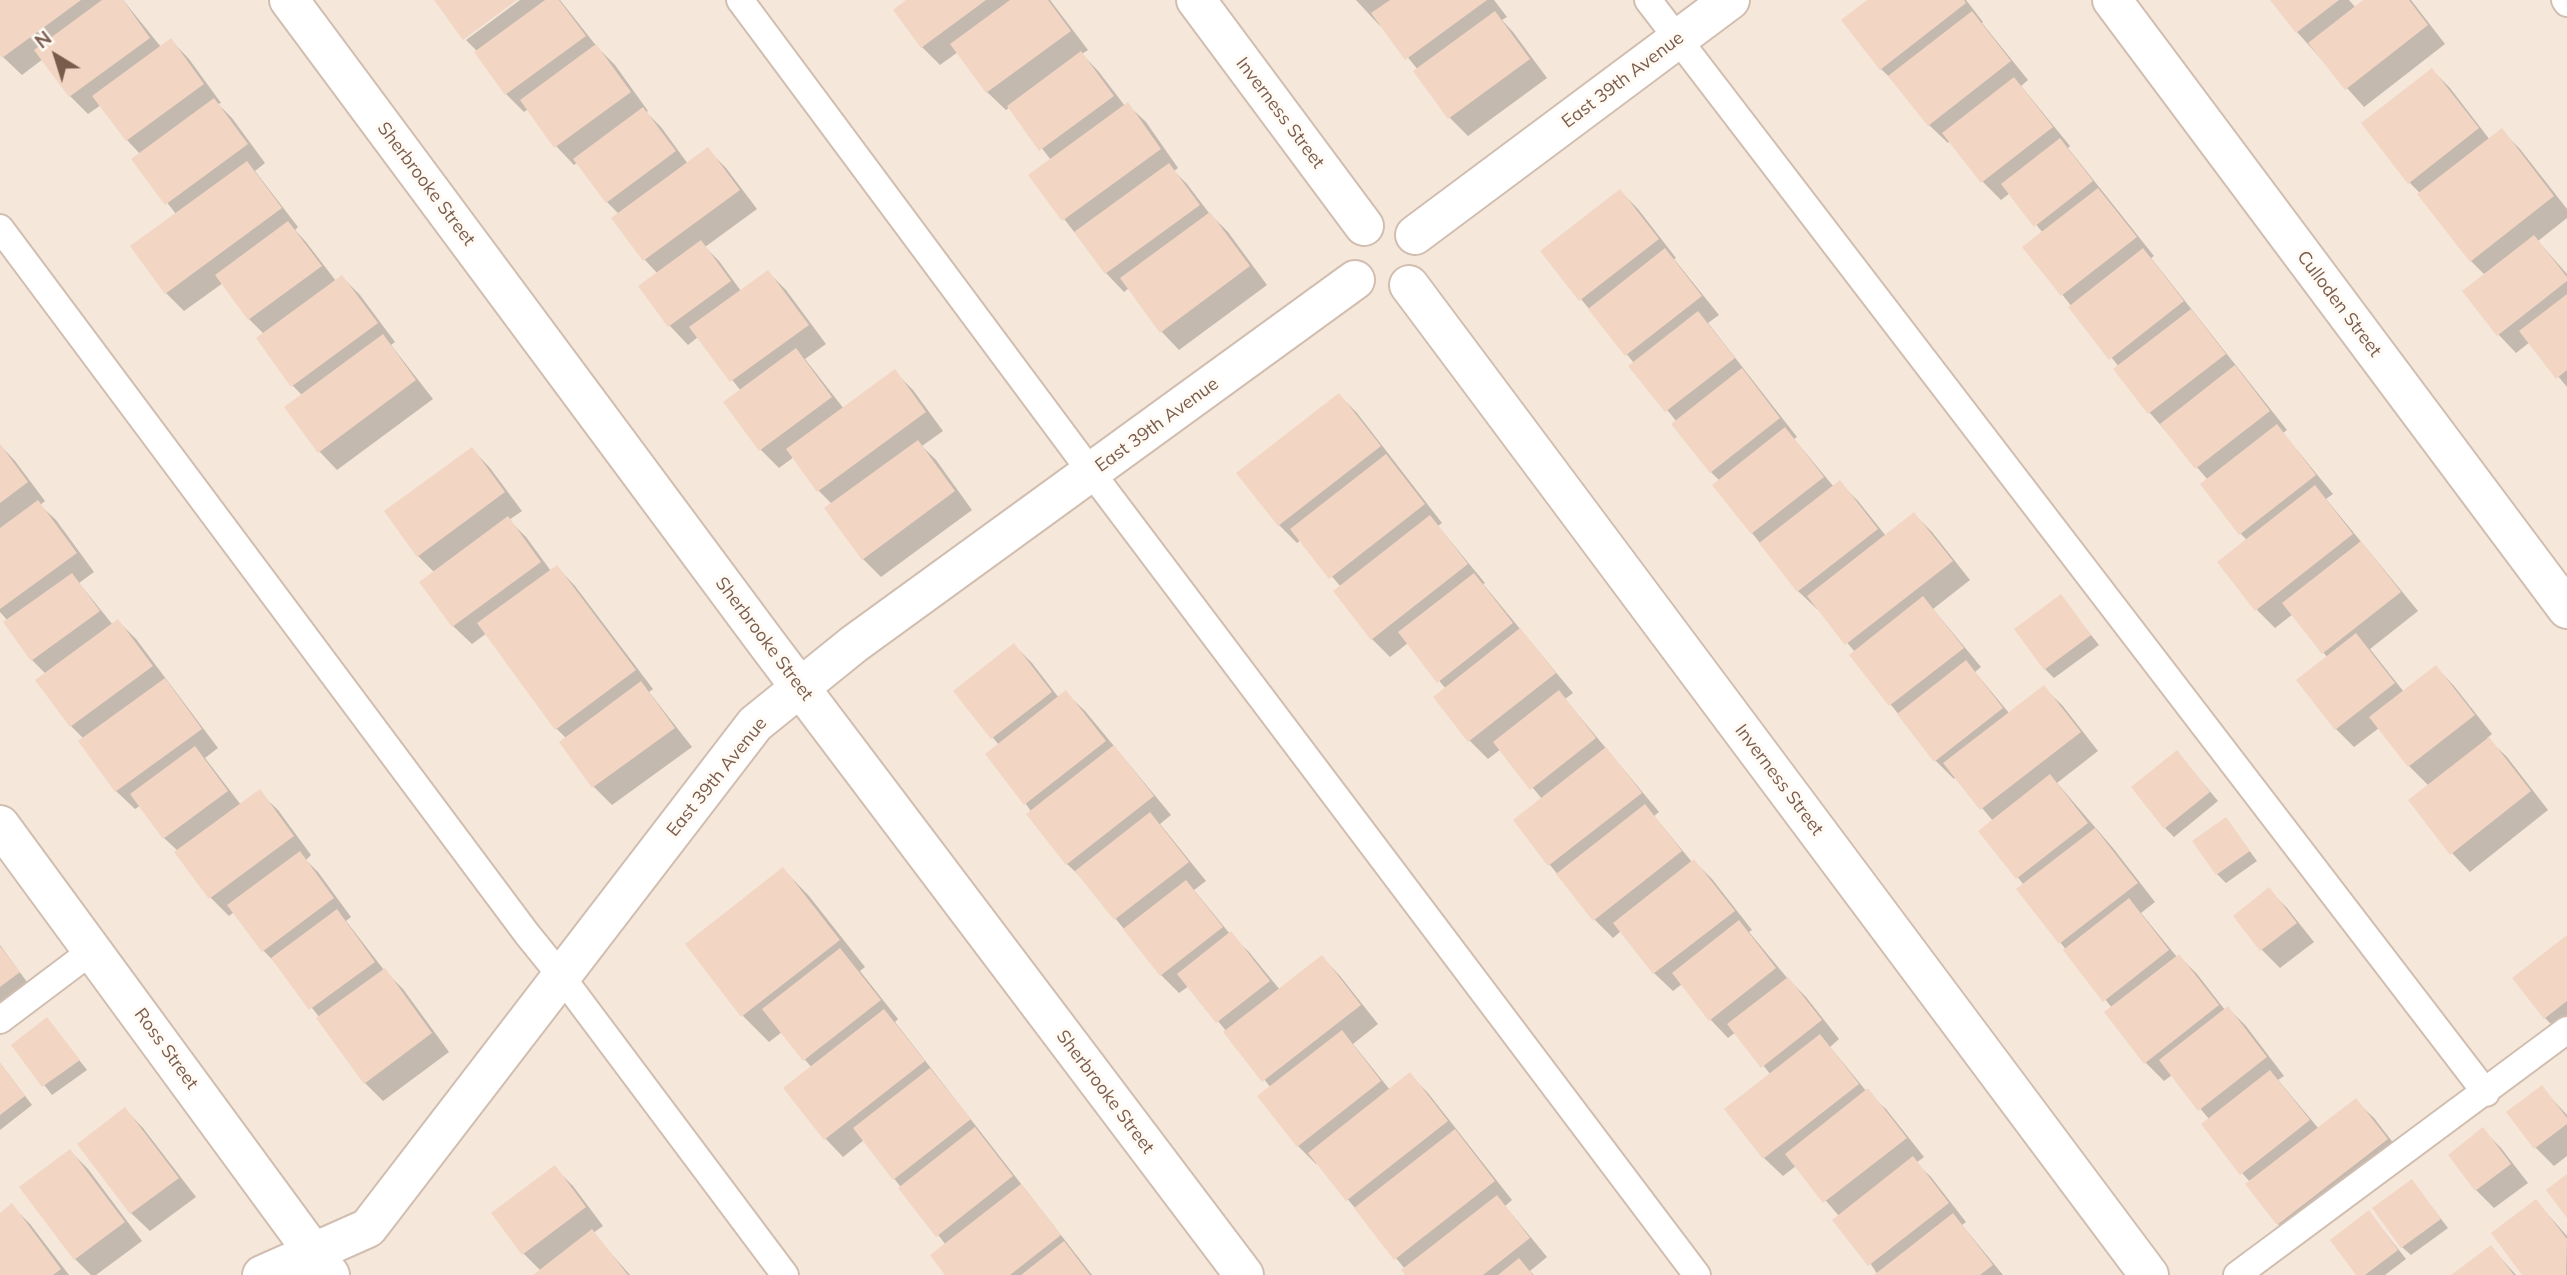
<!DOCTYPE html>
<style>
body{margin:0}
#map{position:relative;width:2567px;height:1275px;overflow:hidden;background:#fdf6ec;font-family:Mulish,sans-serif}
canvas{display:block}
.north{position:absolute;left:21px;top:21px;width:70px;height:70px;-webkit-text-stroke:5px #fffaf3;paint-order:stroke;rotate:322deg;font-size:19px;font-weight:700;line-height:28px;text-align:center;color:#7a5c4d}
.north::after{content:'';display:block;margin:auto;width:24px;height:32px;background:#7a5c4d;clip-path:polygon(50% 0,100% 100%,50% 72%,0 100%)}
</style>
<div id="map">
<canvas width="2567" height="1275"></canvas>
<div class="north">N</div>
</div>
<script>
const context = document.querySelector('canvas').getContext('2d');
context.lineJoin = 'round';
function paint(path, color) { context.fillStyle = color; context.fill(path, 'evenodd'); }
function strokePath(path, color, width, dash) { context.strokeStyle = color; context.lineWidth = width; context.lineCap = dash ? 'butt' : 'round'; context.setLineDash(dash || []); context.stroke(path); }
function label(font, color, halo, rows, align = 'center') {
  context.font = font + ' Mulish,sans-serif'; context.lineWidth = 6; context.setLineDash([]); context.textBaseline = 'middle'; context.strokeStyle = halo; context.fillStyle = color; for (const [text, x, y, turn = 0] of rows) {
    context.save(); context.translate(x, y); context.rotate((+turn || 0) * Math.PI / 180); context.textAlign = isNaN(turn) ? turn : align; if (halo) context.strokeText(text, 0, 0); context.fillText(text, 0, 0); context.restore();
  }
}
paint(new Path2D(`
 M0,0H2567V1275H0Z`), '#f5e8da');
paint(new Path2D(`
 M0,0H123L161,47L171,40L189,59L221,103L218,104L232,118L265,163L255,171L298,227L295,230L306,242L336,281L342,277L360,295L395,342L391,345L433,399L337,470L319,451L302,395L293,386L264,334L249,319L223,283L184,311L166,293L176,214L133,159L140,154L127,140L101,105L88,114L70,96L43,59L22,75L3,57L0,52Z
 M520,0H560L598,48L615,65L648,111L646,112L661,127L688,164L708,150L726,168L757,209L705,247L719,261L741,291L768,272L786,290L826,344L805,359L844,409L895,372L913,390L943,431L922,446L936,460L972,510L881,577L863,559L832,504L819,491L794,457L779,468L761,450L741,391L698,337L688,345L670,326L640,286L658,274L645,260L614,218L619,214L607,202L578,162L574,165L556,146L528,109L524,112L506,94L477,51L466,40Z
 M909,0H1050L1088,50L1082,54L1099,72L1125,106L1127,104L1146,122L1178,168L1174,171L1187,184L1209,213L1228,232L1267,285L1179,350L1161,331L1129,288L1124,292L1106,273L1030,175L1051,160L1010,107L1006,110L987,92L958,52L940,65L922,47Z
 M1356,0H1494L1507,17L1502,20L1513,32L1547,78L1468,136L1450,118L1416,71L1418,70L1382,25L1380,26Z
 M1870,0H1966L1983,22L1982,23L2028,80L2021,86L2070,146L2068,148L2154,256L2151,258L2287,430L2283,433L2333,494L2326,499L2418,611L2370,649L2404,692L2436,667L2454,686L2492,734L2487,738L2507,757L2548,810L2470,872L2452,853L2429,786L2409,766L2379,728L2354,747L2336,729L2327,657L2293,614L2275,628L2257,610L2248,541L2241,534L2208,480L2150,413L2116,370L2119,367L2025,247L2043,233L2010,193L2001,200L1983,182L1950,141L1948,143L1929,125L1900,87L1881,69Z
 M2272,0H2349L2356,8L2366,0H2411L2445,44L2364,107L2297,32Z
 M2432,70L2450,88L2490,140L2501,130L2520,149L2567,209V218L2538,241L2567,274V387L2530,342L2516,353L2498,334L2485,275L2471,261L2421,194L2410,183Z
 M1620,191L1638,209L1676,258L1674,259L1719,315L1708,323L1797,437L1794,439L1834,487L1840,483L1858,501L1886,536L1914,514L1932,532L1970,580L1933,609L1981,667L1975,672L2009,713L2043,687L2062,705L2098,751L2057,783L2113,848L2155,902L2141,913L2177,957L2179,956L2197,974L2225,1010L2228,1008L2246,1026L2284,1076L2278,1080L2319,1129L2355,1100L2374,1118L2405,1158L2296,1242L2278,1224L2247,1185L2250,1182L2242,1173L2209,1119L2172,1075L2164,1081L2146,1063L2106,1012L2112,1008L2019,890L2024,885L1980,831L1993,821L1956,777L1954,779L1936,761L1851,655L1855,652L1818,608L1817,609L1798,591L1752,533L1714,485L1720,481L1711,472L1677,422L1631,366L1634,363L1542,252Z
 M1339,395L1357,413L1442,523L1438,526L1485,583L1483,584L1573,693L1565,699L1659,812L1654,816L1692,862L1694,861L1712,879L1752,930L1749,932L1788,979L1806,997L1839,1039L1830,1047L1867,1092L1886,1109L1924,1157L1916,1163L1931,1177L1966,1222L1962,1225L2003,1275H1878L1839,1216L1796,1166L1783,1176L1764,1158L1726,1110L1771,1075L1736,1032L1728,1038L1710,1019L1682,984L1673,991L1654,973L1621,931L1613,938L1594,919L1550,865L1542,799L1501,749L1488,759L1470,741L1435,697L1446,689L1408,643L1390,657L1372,639L1341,587L1301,540L1297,543L1279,525L1239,474Z
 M0,445L15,461L45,501L40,505L56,520L94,572L79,583L113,625L118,621L136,639L218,748L205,758L241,805L259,792L278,810L311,855L306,860L318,872L351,917L346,921L384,970L403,989L449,1052L383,1101L365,1083L320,1018L281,969L263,950L234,912L229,916L211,898L178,851L164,838L141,805L135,809L116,791L80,741L84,739L71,726L46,674L32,660L5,623L8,621L0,612Z
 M472,449L490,468L522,511L509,520L526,537L551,571L557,567L575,586L653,689L649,692L692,747L612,805L594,787L566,738L556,728L487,633L472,644L453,626L434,572L418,556Z
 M2060,596L2099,645L2054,678L2045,669Z
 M1014,645L1032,663L1059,698L1066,693L1085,711L1171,815L1160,824L1206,881L1194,890L1230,934L1249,952L1280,990L1322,957L1340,976L1378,1024L1353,1044L1390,1090L1410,1075L1428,1093L1512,1200L1505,1206L1547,1257L1530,1271L1534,1275H1407L1405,1269L1318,1163L1316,1164L1298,1146L1271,1088L1227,1032L1189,986L1179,993L1161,975L1086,882L1067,864L1026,804L999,745L955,691Z
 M2177,752L2218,801L2174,837L2165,828Z
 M2226,819L2257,861L2226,883L2217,874Z
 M783,869L809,896L865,967L860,971L898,1019L895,1022L1092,1275H947L946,1245L864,1140L843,1157L825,1138L812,1068L782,1032L769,1042L743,1016Z
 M2269,890L2287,908L2314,942L2280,968L2262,950L2235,916Z
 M2567,938V1033L2563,1036L2545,1018Z
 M0,945L27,982L0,1003Z
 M47,1019L87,1070L52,1095L13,1045Z
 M0,1063L32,1105L0,1130Z
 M2542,1088L2567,1115V1156L2554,1166L2535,1147Z
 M125,1109L143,1128L196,1197L150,1231L131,1213L79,1144Z
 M2483,1130L2501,1148L2528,1183L2494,1208L2476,1190Z
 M70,1151L88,1169L142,1241L96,1275H91L75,1259Z
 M555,1168L573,1186L603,1226L593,1233L630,1275H536L541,1271L523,1253Z
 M2412,1181L2448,1228L2411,1255L2402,1247Z
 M2536,1201L2567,1236V1275H2524Z
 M12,1206L30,1224L69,1275H0V1215Z
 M2369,1212L2406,1259L2385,1275H2358Z
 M2491,1247L2516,1275H2454Z`), '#0003');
paint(new Path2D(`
 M0,0H81L2,58L0,55Z
 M102,0H123L150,38L69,97L34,50Z
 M434,0H517L463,40Z
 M545,0H559L586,36L505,95L474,52Z
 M906,0H986L921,48L893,10Z
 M1010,0H1048L1071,31L986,93L950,44Z
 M1390,0H1487L1405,60L1371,13Z
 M1867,0H1964L1966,3L1880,70L1841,20Z
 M2270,0H2339L2296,33Z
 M2363,0H2409L2428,25L2345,90L2308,43Z
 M1495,11L1530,59L1448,119L1413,71Z
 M1972,11L2011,61L1928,126L1888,76Z
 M171,38L204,84L126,141L92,96Z
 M596,44L631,92L554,148L520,100Z
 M1081,51L1114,96L1039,151L1007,106Z
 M2432,68L2479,128L2408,184L2361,123Z
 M2014,77L2053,127L1981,183L1942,133Z
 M214,98L248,144L165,205L131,159Z
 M1128,102L1161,149L1062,221L1028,175Z
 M643,107L676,151L606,203L573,159Z
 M2502,128L2554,196L2470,262L2417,194Z
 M2060,138L2093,181L2034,227L2001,184Z
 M708,147L740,190L643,261L611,218Z
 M247,161L282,208L165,294L130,246Z
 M1169,163L1200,205L1105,274L1074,232Z
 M2098,188L2137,237L2061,296L2022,247Z
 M1620,189L1659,239L1579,301L1540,251Z
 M1210,212L1250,266L1160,333L1120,278Z
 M288,221L322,266L248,320L215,275Z
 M2534,235L2567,277V281L2497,336L2462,291Z
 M701,240L731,281L668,327L638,286Z
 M1665,248L1702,296L1625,356L1588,309Z
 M2143,248L2184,301L2109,360L2068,307Z
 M768,270L809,325L730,382L689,327Z
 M342,275L378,323L291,387L256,338Z
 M2567,294V370L2556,379L2519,331Z
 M2191,309L2226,354L2148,414L2113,369Z
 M1698,311L1735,358L1665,412L1628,366Z
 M383,334L416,380L318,453L284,407Z
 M796,348L832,397L759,451L723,402Z
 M2235,365L2270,411L2195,469L2160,424Z
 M1742,368L1780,418L1710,473L1671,424Z
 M895,369L926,412L817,492L786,449Z
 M1339,393L1381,446L1278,526L1236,473Z
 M2277,424L2316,475L2239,535L2200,484Z
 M1785,427L1824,477L1751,534L1712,485Z
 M918,440L955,491L862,560L824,508Z
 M0,444L28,482L0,503Z
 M472,447L505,492L417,557L384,511Z
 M1386,454L1425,504L1329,579L1290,529Z
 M1840,480L1878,529L1797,592L1759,543Z
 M2315,485L2353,534L2255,611L2217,562Z
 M38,500L77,553L0,609V528Z
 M1914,512L1953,561L1845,645L1807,596Z
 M1430,515L1468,564L1371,640L1333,591Z
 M508,516L541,562L452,627L419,582Z
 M2361,541L2401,592L2322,654L2282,603Z
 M557,565L636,670L555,730L477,623Z
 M72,573L100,611L31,661L3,622Z
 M1474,573L1513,623L1437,683L1398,632Z
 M2061,594L2091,635L2044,670L2014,629Z
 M1923,596L1964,648L1889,706L1849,655Z
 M118,619L153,666L70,727L35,680Z
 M1520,628L1556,673L1468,742L1433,697Z
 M2356,633L2395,683L2335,730L2296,680Z
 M1014,643L1052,692L991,739L953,691Z
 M1966,660L2003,708L1934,762L1897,714Z
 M2436,665L2475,715L2408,767L2369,717Z
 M165,678L202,729L115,792L78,741Z
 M641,681L675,728L592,788L559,742Z
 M2044,685L2081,732L1980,810L1943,763Z
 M1066,690L1106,741L1024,805L985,754Z
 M1559,690L1596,738L1530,790L1493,742Z
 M2489,737L2531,791L2450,855L2408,800Z
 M1114,745L1154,796L1066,865L1026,814Z
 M195,746L228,791L163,839L130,794Z
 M1606,747L1642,793L1548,866L1513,820Z
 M2177,750L2210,792L2164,829L2131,787Z
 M2050,774L2088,823L2016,879L1978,831Z
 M260,789L294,836L209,899L174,852Z
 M1645,804L1682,851L1593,921L1556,874Z
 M1150,812L1189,862L1114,920L1075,871Z
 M2226,817L2250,851L2216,875L2192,841Z
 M2095,828L2138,883L2059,944L2016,889Z
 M300,851L334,898L262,952L227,905Z
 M1694,859L1735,911L1653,974L1613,923Z
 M783,867L840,940L741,1017L685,944Z
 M1186,880L1223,927L1160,976L1123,929Z
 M2269,887L2297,923L2260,951L2233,916Z
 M2129,898L2169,950L2103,1002L2063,950Z
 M337,909L375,962L309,1010L271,958Z
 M1739,920L1776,968L1709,1021L1672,973Z
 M1231,931L1270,981L1216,1023L1177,974Z
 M2567,935V1001L2544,1019L2512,978Z
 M0,946L20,972L0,987Z
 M840,948L881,1000L803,1061L762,1009Z
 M2179,954L2219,1005L2144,1064L2104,1012Z
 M1322,955L1361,1005L1262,1082L1223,1032Z
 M385,968L432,1033L364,1084L316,1018Z
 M1788,977L1822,1020L1761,1068L1727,1024Z
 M2228,1006L2267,1057L2198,1111L2159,1060Z
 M884,1009L925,1061L824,1140L783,1088Z
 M47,1017L80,1060L42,1087L11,1045Z
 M1342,1030L1381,1081L1297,1147L1257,1096Z
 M1820,1034L1859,1084L1763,1159L1724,1109Z
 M0,1063L25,1096L0,1115Z
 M930,1068L971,1119L893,1180L853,1128Z
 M2270,1070L2310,1120L2240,1175L2201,1124Z
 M1410,1072L1448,1121L1346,1201L1308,1153Z
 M2542,1085L2567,1118V1124L2534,1149L2506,1112Z
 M1868,1088L1907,1138L1823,1203L1785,1154Z
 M2356,1098L2388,1139L2277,1225L2245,1184Z
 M125,1107L179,1178L130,1214L77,1144Z
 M975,1127L1013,1176L936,1237L898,1188Z
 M2483,1127L2511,1164L2475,1191L2448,1155Z
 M1455,1129L1495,1181L1394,1260L1354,1208Z
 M70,1149L125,1222L74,1260L19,1187Z
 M1913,1156L1949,1203L1868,1266L1832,1220Z
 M555,1165L586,1207L522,1255L491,1213Z
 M2567,1174V1218L2546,1190Z
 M2412,1179L2441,1219L2401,1248L2372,1208Z
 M1021,1184L1061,1235L1010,1275H945L930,1255Z
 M1497,1195L1530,1238L1483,1275H1405L1401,1270Z
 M2536,1199L2567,1239L2566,1275H2522L2491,1233Z
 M12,1203L61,1269L53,1275H0V1213Z
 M2369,1210L2398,1250L2365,1275H2356L2330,1240Z
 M1953,1213L1993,1265L1980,1275H1874Z
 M592,1229L628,1275H533Z
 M1064,1241L1090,1275H1021Z
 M2491,1245L2514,1275H2451Z
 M1519,1258L1533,1275H1498Z`), '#f3d5c3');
const service = new Path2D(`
 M740,0L1091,472L1697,1275
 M1648,0L2486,1093
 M2565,0L2567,3
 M0,228L527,934L561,976L785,1275
 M0,1020L93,950
 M2237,1275L2567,1030`);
const minor = new Path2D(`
 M289,0L768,645L1244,1275
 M1196,0L1364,226
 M2112,0L2567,609
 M1415,235L1730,0
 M1409,285L2149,1275
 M0,825L330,1275
 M262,1275L368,1228L755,724L854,644L1355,280`);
strokePath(service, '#d1beb0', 30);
strokePath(minor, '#d1beb0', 42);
strokePath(service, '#fff', 26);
strokePath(minor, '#fff', 38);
label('18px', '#7a5c4d', '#fffaf3', [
 ["East 39th Avenue",1623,80,-37],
 ["Inverness Street",1280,113,53],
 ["Sherbrooke Street",426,184,53],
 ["Culloden Street",2339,304,53],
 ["East 39th Avenue",1157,425,-36],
 ["Sherbrooke Street",764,639,53],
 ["East 39th Avenue",717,777,-51],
 ["Inverness Street",1779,780,53],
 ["Ross Street",166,1049,54],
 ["Sherbrooke Street",1105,1092,53]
]);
</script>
